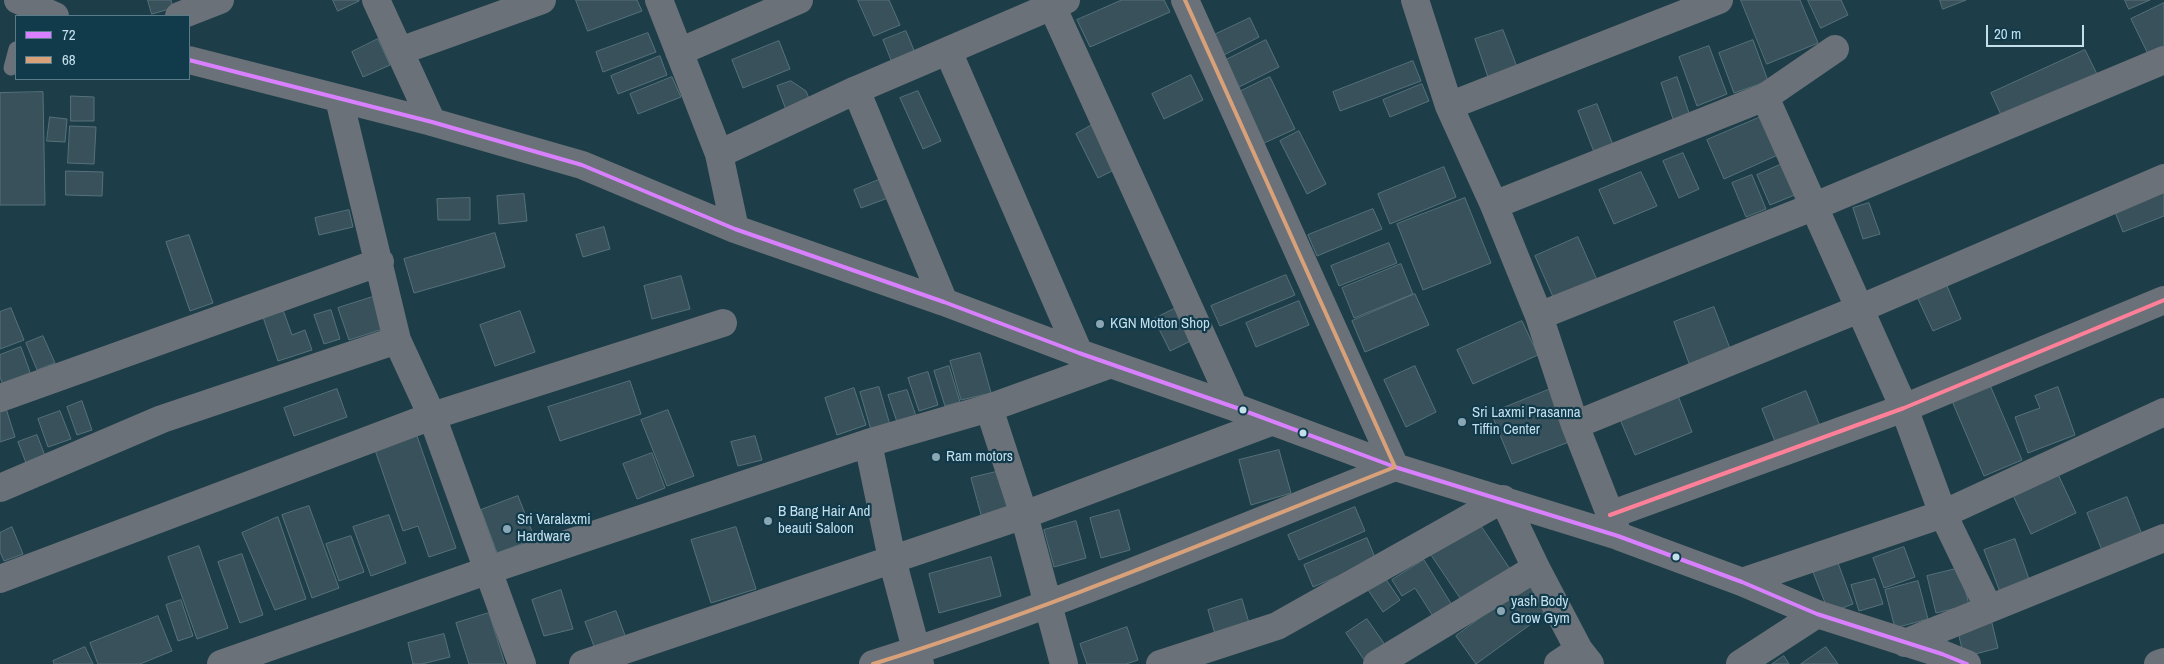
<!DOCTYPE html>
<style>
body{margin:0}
#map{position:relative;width:2164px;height:664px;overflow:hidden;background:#1d3e49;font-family:"Archivo Narrow",sans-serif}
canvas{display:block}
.legend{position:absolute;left:15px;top:15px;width:175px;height:65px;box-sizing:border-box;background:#113a4b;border:1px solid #597c8b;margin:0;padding:6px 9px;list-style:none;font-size:15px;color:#c4dfec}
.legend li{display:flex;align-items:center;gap:10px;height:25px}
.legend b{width:25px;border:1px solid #597c8b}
.scale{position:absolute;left:1986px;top:25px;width:98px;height:22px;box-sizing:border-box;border:2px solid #c4dfec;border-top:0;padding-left:6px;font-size:15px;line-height:18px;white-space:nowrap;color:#c4dfec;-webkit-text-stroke:4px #113a4b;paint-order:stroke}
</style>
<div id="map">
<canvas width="2164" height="664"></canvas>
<ul class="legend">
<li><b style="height:6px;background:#d880ff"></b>72</li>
<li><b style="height:6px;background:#d9a179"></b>68</li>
</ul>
<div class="scale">20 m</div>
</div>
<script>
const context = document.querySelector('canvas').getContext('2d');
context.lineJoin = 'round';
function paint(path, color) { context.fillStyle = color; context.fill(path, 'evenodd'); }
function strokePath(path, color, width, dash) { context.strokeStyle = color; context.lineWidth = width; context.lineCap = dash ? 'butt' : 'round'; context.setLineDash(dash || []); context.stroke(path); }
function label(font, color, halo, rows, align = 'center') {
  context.font = font + ' "Archivo Narrow",sans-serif'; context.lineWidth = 4.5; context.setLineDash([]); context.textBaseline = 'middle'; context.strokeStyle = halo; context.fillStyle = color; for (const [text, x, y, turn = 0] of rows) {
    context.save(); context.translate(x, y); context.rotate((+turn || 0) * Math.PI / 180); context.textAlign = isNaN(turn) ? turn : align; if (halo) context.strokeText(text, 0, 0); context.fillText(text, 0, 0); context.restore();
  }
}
const building = new Path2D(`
 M148,0H171L173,8L152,14Z
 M333,0H359V1L338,11Z
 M576,0H637L642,11L588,31Z
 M858,0H889L900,25L874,36Z
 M1122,0H1164L1170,12L1090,47L1077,20Z
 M1741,0H1800L1818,43L1767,64Z
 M1808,0H1841L1848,15L1821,28Z
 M1940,0H1966L1943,9Z
 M2125,0H2150L2129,9Z
 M2164,3V47L2148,54L2131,19Z
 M1250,18L1259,37L1222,56L1212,36Z
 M1503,30L1517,67L1488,77L1475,39Z
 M906,31L918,60L895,70L883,40Z
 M648,33L656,52L603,72L596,52Z
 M378,39L390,65L363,77L352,52Z
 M1266,40L1279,67L1237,88L1224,61Z
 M1753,40L1768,81L1734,93L1719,53Z
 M779,41L790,69L743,88L732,60Z
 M1709,46L1727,94L1697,106L1679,57Z
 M2085,50L2097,74L2002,117L1991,93Z
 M660,56L667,75L618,94L611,76Z
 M1413,61L1421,81L1340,111L1333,92Z
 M1191,75L1203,100L1164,119L1152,94Z
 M672,77L681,97L638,114L630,94Z
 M1270,77L1295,129L1262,144L1237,93Z
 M1677,77L1690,116L1674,122L1661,83Z
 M791,81L806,91L812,106L788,115L777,86Z
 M1422,84L1429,101L1390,117L1383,100Z
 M918,91L941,141L923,149L900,98Z
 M43,92L45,205H0V93Z
 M71,96L94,97V121H71Z
 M1597,104L1613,145L1594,152L1578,111Z
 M1763,116L1780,154L1724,179L1707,140Z
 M50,117L67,119L65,142L47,141Z
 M1092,125L1114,170L1098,178L1076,134Z
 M70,126L96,127L94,164L68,163Z
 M1299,131L1326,184L1307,194L1280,141Z
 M1683,153L1699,189L1679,198L1663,161Z
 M1789,161L1802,192L1770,205L1757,175Z
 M1444,167L1456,197L1390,224L1378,194Z
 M66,171L103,172L102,196L66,195Z
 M1641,172L1657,206L1614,224L1599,190Z
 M1752,175L1766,209L1746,217L1732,183Z
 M881,179L888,198L861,208L854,190Z
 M2164,192V216L2123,232L2115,212Z
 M524,194L527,221L499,224L497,196Z
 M470,198V220H438L437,199Z
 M1465,198L1491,263L1423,290L1397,224Z
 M1869,203L1880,234L1863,239L1853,208Z
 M1373,209L1382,229L1317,256L1308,235Z
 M349,210L353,227L319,235L315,218Z
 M604,227L610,249L583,257L576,235Z
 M495,233L505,267L414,293L404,259Z
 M189,235L213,303L190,311L166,242Z
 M1578,237L1597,280L1554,299L1535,256Z
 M1389,243L1397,263L1339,286L1331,266Z
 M1401,264L1413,294L1354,318L1342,288Z
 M1286,275L1295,295L1220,326L1211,306Z
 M681,276L690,309L652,319L644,286Z
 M1947,286L1961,319L1933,331L1918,299Z
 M1415,294L1429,325L1365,352L1352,321Z
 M379,295L389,327L349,340L338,308Z
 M1299,301L1309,325L1256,347L1246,323Z
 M1184,304L1199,337L1170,351L1154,319Z
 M282,307L292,335L305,330L312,350L278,361L262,314Z
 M1714,307L1731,351L1690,366L1674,322Z
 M11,308L24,340L0,349V312Z
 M331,310L340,339L324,344L314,315Z
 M520,311L535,352L495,366L480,325Z
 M1522,321L1538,355L1473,384L1457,350Z
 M43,336L55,363L37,370L26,343Z
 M21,347L31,375L3,385L0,377V355Z
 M980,353L991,393L961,400L950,361Z
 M949,366L960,402L945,406L934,371Z
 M1415,366L1436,412L1406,427L1384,380Z
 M928,372L938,405L919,411L908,378Z
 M630,381L641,414L560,441L548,407Z
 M1990,385L2022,460L1984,476L1952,401Z
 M879,387L890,425L871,430L860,392Z
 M2058,387L2075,435L2028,453L2015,417L2040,408L2035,396Z
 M854,388L866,425L837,435L825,398Z
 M1553,388L1574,440L1512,464L1491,413Z
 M337,389L347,417L294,436L284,408Z
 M907,390L916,416L897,422L888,395Z
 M1806,391L1820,426L1776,444L1762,409Z
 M1677,393L1692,432L1635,455L1619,417Z
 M82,401L92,430L77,435L67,407Z
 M4,402L15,437L0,442V403Z
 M668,410L694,476L667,486L641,420Z
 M60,411L71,439L48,447L38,419Z
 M37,435L47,461L28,468L18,442Z
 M417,436L456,548L429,557L418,526L403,531L375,450Z
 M755,436L762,460L738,466L731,442Z
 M1279,450L1291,493L1251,505L1239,460Z
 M652,453L665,488L637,499L623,464Z
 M1000,471L1010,510L982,518L971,478Z
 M2057,472L2076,513L2031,534L2012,493Z
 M518,496L535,539L497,553L481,510Z
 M2127,497L2143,537L2103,553L2087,513Z
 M309,506L339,588L312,598L282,515Z
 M1355,507L1365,531L1299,560L1288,535Z
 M1119,510L1130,550L1101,558L1090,518Z
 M389,515L406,563L371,576L353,527Z
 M278,517L306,599L275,610L242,533Z
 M1076,521L1086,558L1054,567L1044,530Z
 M1479,523L1510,569L1462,601L1431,555Z
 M12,527L23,554L4,561L0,552V533Z
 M736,527L756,589L711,603L691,540Z
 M351,536L364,572L339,581L326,544Z
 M1367,538L1376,560L1313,587L1304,565Z
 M2015,539L2030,582L2000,592L1984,550Z
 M199,546L228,628L197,639L168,557Z
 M1904,547L1915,577L1884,588L1873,558Z
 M242,554L263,615L240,623L218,562Z
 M991,557L1001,596L939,613L929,574Z
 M1424,560L1455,610L1436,621L1415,588L1402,596L1392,580Z
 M1838,563L1853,604L1829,613L1813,572Z
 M1960,568L1969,605L1936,613L1927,576Z
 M1383,575L1400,600L1383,612L1366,587Z
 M1875,579L1883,604L1859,611L1851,585Z
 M1918,581L1928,619L1895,628L1885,590Z
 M1528,583L1549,611L1476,664L1456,636Z
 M561,590L573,629L544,636L532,600Z
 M1242,599L1249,623L1215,634L1208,610Z
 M181,600L193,636L178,641L166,605Z
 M616,611L626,638L595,649L585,622Z
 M489,613L505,664H469L456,623Z
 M158,616L172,651L140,664H98L90,643Z
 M1367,619L1388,649L1367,664L1346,633Z
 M1992,623L1998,648L1964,657L1958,632Z
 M1127,627L1138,660L1126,664H1087L1080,644Z
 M444,634L450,657L422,664H413L408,643Z
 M85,647L93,664H54L53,661Z
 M1826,647L1838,664H1801Z
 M1784,656L1789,664H1772Z`);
paint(building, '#38515b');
strokePath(building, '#57717a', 1);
strokePath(new Path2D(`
 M11,68L16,49`), '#6a7178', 15);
strokePath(new Path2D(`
 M18,0L55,16
 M376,0L432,122
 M659,0L719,154L735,229
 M1415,0L1449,106L1494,205L1539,316L1575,425L1617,532
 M1052,6L1234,407
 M179,16L220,0
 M400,51L542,0
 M948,51L1079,353
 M679,52L799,0
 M189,60L432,122L582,165L735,229L944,302L1079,353L1234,407L1395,467L1618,536L1742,582L1817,614L1942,654L1967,664
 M856,90L944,302
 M1765,97L1904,408L1943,514L1989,609
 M339,99L397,340L432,416L522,664
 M1449,106L1719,0
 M719,154L856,90L1066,0
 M1494,205L1765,97L1835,49
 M1539,316L1815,206L2164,60
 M0,398L380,262
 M989,408L1024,515L1064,664
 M1575,425L1859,309L2164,178
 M868,443L892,559L920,664
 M0,488L162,419L397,340
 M1610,515L1904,408L2164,300
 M0,579L432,416L723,323
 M1742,582L1943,514L2164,412
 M1905,643L2164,538
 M221,664L489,570L868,443L989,408L1111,364
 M583,664L1024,515L1271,422
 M873,664C1050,609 1223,535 1395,467L1185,0
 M1160,664L1277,626L1503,499L1536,568L1579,650L1590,664
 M1377,664L1536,568
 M1558,664L1579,650
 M1740,664L1817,614
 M2158,664L2164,662`), '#6a7178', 28);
strokePath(new Path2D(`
 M189,60L432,122L582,165L735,229L944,302L1079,353L1234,407L1395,467L1618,536L1742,582L1817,614L1942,654L1967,664`), '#d880ff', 4);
strokePath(new Path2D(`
 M873,664C1050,609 1223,535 1395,467L1185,0`), '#d9a179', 4);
strokePath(new Path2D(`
 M1610,515L1904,408L2164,300`), '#ff8098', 4);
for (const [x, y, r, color] of [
 [1100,324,5,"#8aa7b3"],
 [1243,410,4.5,"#c4dfec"],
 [1462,422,5,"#8aa7b3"],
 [1303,433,4.5,"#c4dfec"],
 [936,457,5,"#8aa7b3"],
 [768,521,5,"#8aa7b3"],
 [507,529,5,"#8aa7b3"],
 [1676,557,4.5,"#c4dfec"],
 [1501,611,5,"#8aa7b3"]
]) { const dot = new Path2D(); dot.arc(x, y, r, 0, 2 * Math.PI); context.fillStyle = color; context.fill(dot); strokePath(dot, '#113a4b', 2); }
label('15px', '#c4dfec', '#113a4b', [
 ["KGN Motton Shop",1110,324],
 ["Sri Laxmi Prasanna",1472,413],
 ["Tiffin Center",1472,430],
 ["Ram motors",946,457],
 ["B Bang Hair And",778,512],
 ["beauti Saloon",778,529],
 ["Sri Varalaxmi",517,520],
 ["Hardware",517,537],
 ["yash Body",1511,602],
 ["Grow Gym",1511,619]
], 'left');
</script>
